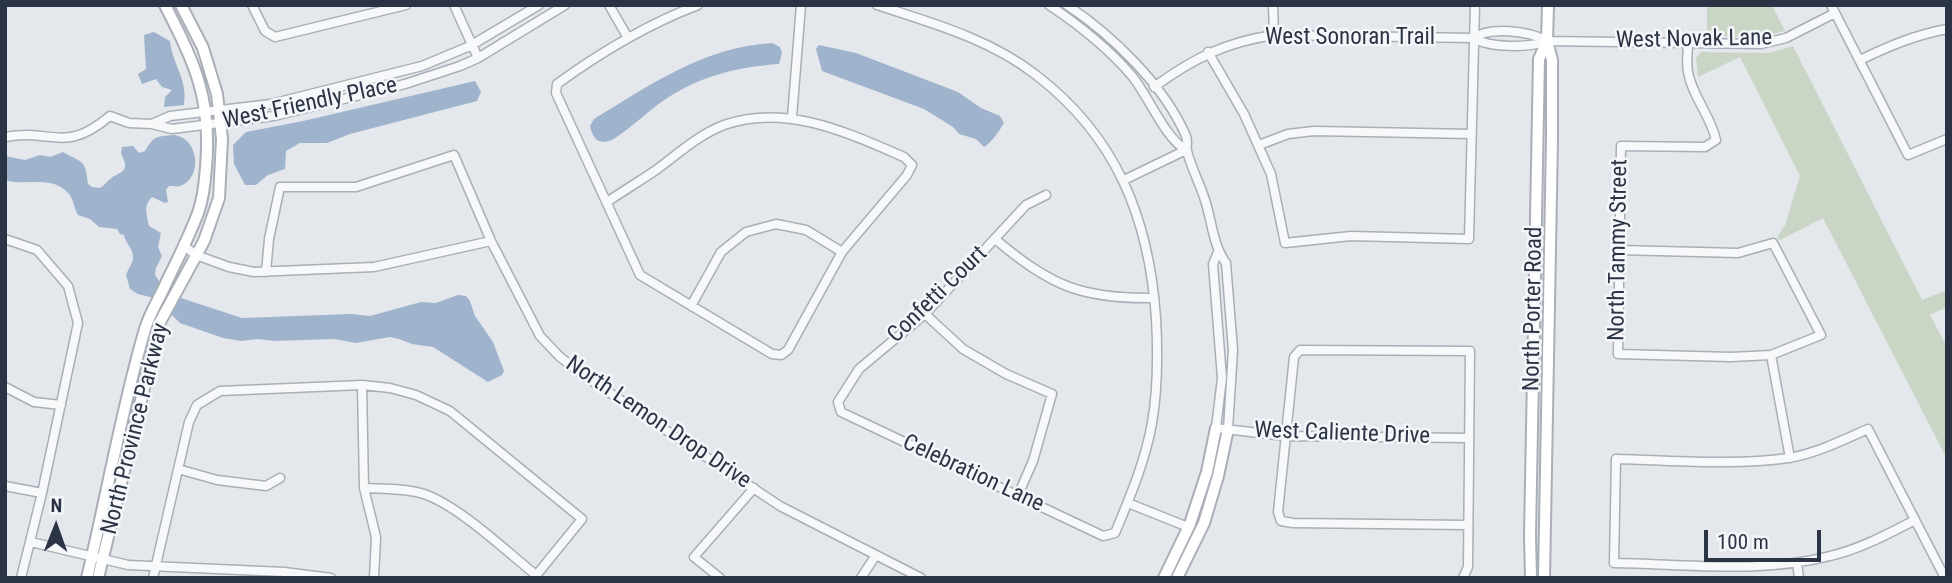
<!DOCTYPE html>
<style>
body{margin:0}
#map{position:relative;width:1952px;height:583px;overflow:hidden;background:#e4e7ec;font-family:"Roboto Condensed",sans-serif}
canvas{display:block}
.frame{position:absolute;inset:0;border:7px solid #2b3445;pointer-events:none}
.north{position:absolute;left:21px;top:492px;width:70px;height:70px;-webkit-text-stroke:5px #f4f6f9;paint-order:stroke;rotate:1deg;font-size:19px;font-weight:700;line-height:28px;text-align:center;color:#2b3445}
.north::after{content:'';display:block;margin:auto;width:24px;height:32px;background:#2b3445;clip-path:polygon(50% 0,100% 100%,50% 72%,0 100%)}
.scale{position:absolute;left:1704px;top:530px;width:117px;height:32px;box-sizing:border-box;border:4px solid #2b3445;border-top:0;padding-left:9px;font-size:21px;line-height:24px;white-space:nowrap;color:#2b3445;-webkit-text-stroke:5px #f4f6f9;paint-order:stroke}
</style>
<div id="map">
<canvas width="1952" height="583"></canvas>
<div class="frame"></div>
<div class="north">N</div>
<div class="scale">100 m</div>
</div>
<script>
const context = document.querySelector('canvas').getContext('2d');
context.lineJoin = 'round';
function paint(path, color) { context.fillStyle = color; context.fill(path, 'evenodd'); }
function strokePath(path, color, width, dash) { context.strokeStyle = color; context.lineWidth = width; context.lineCap = dash ? 'butt' : 'round'; context.setLineDash(dash || []); context.stroke(path); }
function label(font, color, halo, rows, align = 'center') {
  context.font = font + ' "Roboto Condensed",sans-serif'; context.lineWidth = 5; context.setLineDash([]); context.textBaseline = 'middle'; context.strokeStyle = halo; context.fillStyle = color; for (const [text, x, y, turn = 0] of rows) {
    context.save(); context.translate(x, y); context.rotate((+turn || 0) * Math.PI / 180); context.textAlign = isNaN(turn) ? turn : align; if (halo) context.strokeText(text, 0, 0); context.fillText(text, 0, 0); context.restore();
  }
}
paint(new Path2D(`
 M1707,5H1772L1785,31L1756,38L1707,35Z
 M1793,46L1922,300L1947,290V307L1930,315L1947,347V459L1823,218L1780,240L1777,238L1785,225L1800,176L1740,57L1698,77L1696,58L1701,52L1768,53Z`), '#c9d6c5');
paint(new Path2D(`
 M154,32L170,41C173,66 188,79 184,105L164,107L165,97L172,90L162,87L156,79L142,84L138,74L146,69L144,35Z
 M772,43L780,47L782,53L779,64C739,67 703,75 669,97C648,110 632,128 612,140C598,145 593,139 590,126L594,119C650,85 704,47 772,43Z
 M819,45L856,53L958,92L981,108L1000,116L1004,123C1001,128 991,144 984,147L976,139L959,134L953,127L924,109L822,71L816,49Z
 M475,81L481,92L477,101L350,134L327,143H300L286,151L285,169L268,175L256,185H245L234,164L233,145L246,132L303,121Z
 M175,135C199,139 203,178 180,186C176,187 173,186 169,186L166,190L168,202L165,203L152,197C143,206 147,214 149,226L161,233L158,247L162,256L156,268L155,275L163,286L181,298L242,318L351,314L370,316L421,302L436,303L458,295L466,296L470,301L475,316L493,342L504,371L502,375L488,382L433,347L412,344L399,339L390,337L356,343L334,339L274,341L258,339L241,341L223,338L180,323L154,298L138,294L130,289L126,275C128,269 133,263 133,258C134,249 125,243 124,235L120,234L117,229L99,227L90,219L78,215C74,209 74,200 69,194C52,174 26,187 5,180V156L25,160L40,155L50,157L63,152C84,164 85,159 88,184L92,187L100,188C105,185 109,179 114,176C128,170 127,167 121,153L122,147L133,146L139,153L145,151C155,135 155,137 175,135Z`), '#9fb4cc');
const street = new Path2D(`
 M252,5L265,31L275,37L406,5
 M454,5L478,58
 M609,5L628,38
 M877,5C932,23 990,39 1036,75C1117,137 1149,219 1156,318C1158,353 1158,388 1152,423C1145,462 1130,497 1115,533L1103,536L841,412L838,402L859,369L925,314L1026,205L1046,195
 M1049,5C1079,25 1109,49 1132,76C1149,97 1165,138 1186,150
 M1067,5C1112,35 1164,85 1186,136C1188,141 1186,146 1187,151C1191,167 1199,182 1204,197C1212,219 1212,244 1226,263L1233,350L1228,429
 M1273,5L1274,35
 M1831,5L1908,155L1947,139
 M1474,38C1490,26 1529,31 1547,41
 M1208,52L1244,114L1271,174L1285,243L1351,236L1469,239L1475,5
 M1860,60C1889,46 1915,35 1947,29
 M1154,87C1194,58 1226,42 1274,35L1474,38C1488,48 1530,48 1547,41L1761,44L1786,38L1835,13
 M792,117L801,5
 M152,124L170,116L271,104L422,66L470,46L539,5
 M5,137C54,128 63,155 110,116L129,123L152,124L172,129L274,116L405,84L460,66L478,58L565,5
 M1259,145L1288,134L1314,131L1471,134
 M1124,180L1186,150
 M607,202C623,191 640,181 656,170C678,154 698,135 724,125C786,103 848,133 904,157L912,165L907,175L842,252L788,350L781,355L772,354L640,275L556,93L557,84C601,52 648,24 698,5
 M5,239L37,250L68,286L78,323L42,493L21,578
 M995,239C1051,286 1081,299 1154,298
 M183,245L196,255L229,267L254,272L374,267L491,241
 M1619,250L1738,253L1773,243L1821,335L1771,355L1731,357L1618,354L1621,146L1705,147L1716,140C1711,116 1692,96 1688,72C1686,63 1688,52 1688,43
 M1218,252L1213,264L1222,378L1216,428L1285,436L1469,438
 M266,272L269,239L280,187H356L454,155L491,241L540,336L560,357L586,377L780,506L921,578
 M691,306L721,252L746,232L776,224L806,230L842,252
 M925,314L963,349L1006,374L1052,394L1033,461L1018,495
 M1771,355L1790,458
 M362,385L364,488L376,537L374,578
 M5,387L34,402L61,405
 M178,469L217,480L266,486L280,478
 M5,486L42,493
 M364,488C384,489 405,488 424,494C459,506 506,551 536,575
 M1128,503L1188,527
 M1915,520C1888,534 1860,549 1830,556C1761,574 1685,564 1614,563L1616,459C1671,460 1733,466 1788,458C1815,454 1843,440 1868,429L1943,574V578
 M31,542L128,565L284,572L331,578
 M1797,563L1799,578
 M153,578L189,422L197,405L220,391L362,385L390,388L416,395L450,411L582,519L534,578
 M720,578L694,557L754,488
 M861,578L876,555
 M1463,578L1468,567L1470,351L1300,350L1294,357L1278,512L1281,521L1293,523L1467,525`);
const secondary = new Path2D(`
 M87,578C107,495 121,411 145,329C150,312 160,298 167,281C178,259 189,236 198,213C203,199 205,182 206,167C212,99 195,64 165,5
 M98,578L160,322L204,241L219,198L222,139L217,94L203,48L181,5
 M1164,578L1190,524L1207,472L1216,428
 M1177,578L1204,523L1218,476L1228,429
 M1531,578L1530,535L1539,59L1547,41
 M1544,578L1552,139V60L1547,41L1548,5`);
strokePath(street, '#a9aeb7', 11);
strokePath(secondary, '#a9aeb7', 14);
strokePath(street, '#f7f8fa', 8);
strokePath(secondary, '#fff', 10);
label('23px', '#2b3445', '#f4f6f9', [
 ["West Sonoran Trail",1350,38],
 ["West Novak Lane",1694,40,-1],
 ["West Friendly Place",310,104,-12],
 ["North Tammy Street",1619,250,-89],
 ["Confetti Court",938,295,-44],
 ["North Porter Road",1534,309,-89],
 ["North Lemon Drop Drive",658,423,34],
 ["North Province Parkway",136,429,-76],
 ["West Caliente Drive",1342,434,2],
 ["Celebration Lane",973,474,25]
]);
</script>
